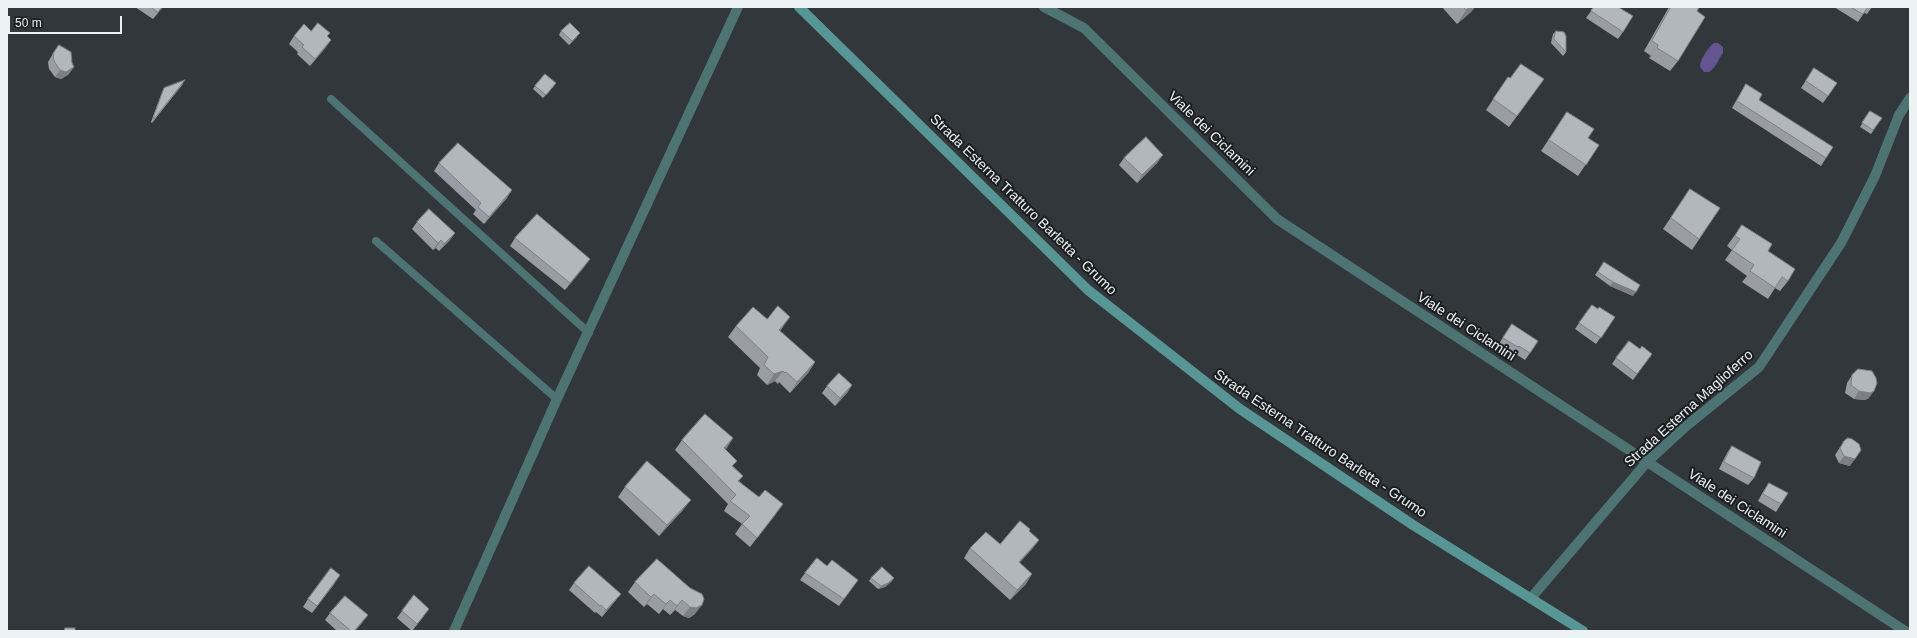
<!DOCTYPE html>
<style>
body{margin:0}
#map{position:relative;width:1917px;height:638px;overflow:hidden;background:#31373b;font-family:Helvetica,sans-serif}
canvas{display:block}
.frame{position:absolute;inset:0;border:8px solid #ecf1f3;pointer-events:none}
.scale{position:absolute;left:8px;top:16px;width:114px;height:18px;box-sizing:border-box;border:2px solid #ecf1f3;border-top:0;padding-left:5px;font-size:12px;line-height:14px;white-space:nowrap;color:#ecf1f3;-webkit-text-stroke:3px #1b1e20;paint-order:stroke}
</style>
<div id="map">
<canvas width="1917" height="638"></canvas>
<div class="frame"></div>
<div class="scale">50 m</div>
</div>
<script>
const context = document.querySelector('canvas').getContext('2d');
context.lineJoin = 'round';
function paint(path, color) { context.fillStyle = color; context.fill(path, 'evenodd'); }
function strokePath(path, color, width, dash) { context.strokeStyle = color; context.lineWidth = width; context.lineCap = dash ? 'butt' : 'round'; context.setLineDash(dash || []); context.stroke(path); }
function label(font, color, halo, rows, align = 'center') {
  context.font = font + ' Helvetica,sans-serif'; context.lineWidth = 4; context.setLineDash([]); context.textBaseline = 'middle'; context.strokeStyle = halo; context.fillStyle = color; for (const [text, x, y, turn = 0] of rows) {
    context.save(); context.translate(x, y); context.rotate((+turn || 0) * Math.PI / 180); context.textAlign = isNaN(turn) ? turn : align; if (halo) context.strokeText(text, 0, 0); context.fillText(text, 0, 0); context.restore();
  }
}
paint(new Path2D(`
 M1714,43H1718L1723,47V53C1718,59 1717,67 1709,72H1704L1700,67C1700,60 1708,47 1714,43Z`), '#63558f');
strokePath(new Path2D(`
 M331,99L589,333
 M376,241L557,399`), '#4e7373', 8);
strokePath(new Path2D(`
 M1044,7L1084,28L1277,219L1905,631
 M1531,598L1647,462L1685,427L1759,367L1841,243L1875,176L1899,115L1910,98
 M454,631L557,399L738,7`), '#4e7373', 10);
strokePath(new Path2D(`
 M799,7L1088,290L1240,409L1413,525L1583,631`), '#589595', 10);
paint(new Path2D(`
 M135,7H163L153,19Z
 M1442,7H1475L1471,12L1457,24Z
 M1594,7L1623,32L1618,39L1586,18Z
 M1669,7H1699L1697,11L1678,61L1670,71L1649,58L1651,56L1644,51Z
 M1834,7H1872L1867,14L1864,13L1858,22Z
 M311,31L328,37L326,47L310,66L297,54L298,52L289,44L294,36Z
 M561,31L577,37L569,45L559,35Z
 M1556,31L1566,52L1563,56L1551,43L1553,34Z
 M59,45L69,74L61,79L55,77L49,69L48,62L54,52Z
 M1814,68L1837,83L1823,103L1801,88Z
 M1508,77L1510,78L1544,79L1509,127L1486,110Z
 M183,84L152,123L151,122L162,92L164,88Z
 M1746,84L1759,100L1826,158L1821,166L1732,108L1741,92Z
 M535,86L553,87L543,98L533,89Z
 M1870,111L1882,118L1871,134L1860,127Z
 M1567,112L1588,138L1599,145L1578,176L1541,151Z
 M1124,158L1158,162L1137,183L1119,165Z
 M439,163L507,198L484,224L473,214L476,210L434,171Z
 M1690,189L1720,208L1692,250L1663,229Z
 M417,222L455,233L450,240L439,251L436,248L433,250L412,229Z
 M1742,225L1768,251L1788,281L1780,291L1775,288L1768,299L1742,282L1747,276L1725,260L1732,250L1727,246Z
 M515,238L585,266L565,290L510,246Z
 M1604,262L1633,296L1610,286L1595,275Z
 M1615,317L1596,344L1575,329L1579,323Z
 M767,319L783,327L780,331L815,362L808,373L790,393L779,382L778,384L775,381L767,385L757,375L760,368L728,337L736,326Z
 M1512,324L1530,353L1525,360L1514,353L1513,354L1498,345Z
 M1640,349L1652,354L1633,380L1612,364L1616,358Z
 M1852,375L1869,398L1865,400L1854,399L1845,393L1847,383Z
 M852,385L847,393L835,406L822,393L827,386Z
 M733,438L725,449L733,466L743,476L739,481L776,514L750,547L735,534L742,524L724,511L728,504L675,450L682,440Z
 M1844,441L1850,466L1839,463L1835,455Z
 M1732,446L1754,478L1748,485L1719,469L1727,453Z
 M1769,483L1781,504L1776,512L1758,501L1764,490Z
 M625,487L683,510L659,536L618,497Z
 M1029,531L1039,540L1032,549L1020,562L1026,584L1010,600L964,558L970,548L1000,544Z
 M657,559L695,614L689,618L683,616L675,610L670,615L663,609L659,614L647,604L644,607L628,592L635,582Z
 M827,566L858,580L839,606L800,580L805,573Z
 M871,578L892,581L885,587L878,589L869,581Z
 M335,583L312,613L303,607L308,599Z
 M574,583L616,600L602,617L596,612L595,613L569,590Z
 M402,611L424,616L412,631L397,618Z
 M330,613L362,623L355,631H337L325,620Z`), '#999da3');
paint(new Path2D(`
 M1470,7H1475L1471,12L1457,24L1466,10Z
 M580,33L577,37L569,45L572,41Z
 M331,40L326,47L310,66L315,59Z
 M74,67L69,74L61,79L55,77L60,70Z
 M1163,155L1158,162L1137,183L1142,175Z
 M512,190L507,198L484,224L489,217Z
 M455,233L450,240L439,251L444,244Z
 M441,240L436,248L433,250L438,243Z
 M590,259L585,266L565,290L570,283Z
 M1613,282L1636,292L1633,296L1610,286Z
 M790,317L783,327L771,340L779,330Z
 M815,362L808,373L790,393L797,382Z
 M783,371L775,381L767,385L774,374Z
 M852,385L847,393L835,406L840,398Z
 M1859,391H1874L1869,398L1865,400L1854,399Z
 M733,438L727,448L717,458L724,448Z
 M1844,456L1855,459L1850,466L1839,463Z
 M691,500L683,510L659,536L667,525Z
 M783,504L776,514L750,547L757,538Z
 M1039,540L1032,549L1012,571L1019,562Z
 M1032,574L1026,584L1010,600L1017,590Z
 M340,575L335,583L312,613L317,606Z
 M894,578L892,581L885,587L878,589L881,586Z
 M621,594L616,600L602,617L606,610Z
 M654,594L647,604L644,607L651,597Z
 M670,600L663,609L659,614L666,604Z
 M682,600L675,610L670,615L677,606Z
 M702,605L695,614L689,618L683,616L690,607Z
 M429,609L424,616L412,631L417,624Z
 M368,615L362,623L355,631H354Z`), '#7d7f84');
const building = new Path2D(`
 M151,7H162L158,12Z
 M1464,7H1470L1466,10Z
 M1594,7H1618L1633,16L1623,32L1591,11Z
 M1671,7H1699L1697,11L1705,17L1678,61L1657,48L1658,45L1652,41Z
 M1851,7H1868L1863,14Z
 M318,23L330,33L327,36L331,40L315,59L302,47L304,45L294,36L304,24L311,31Z
 M570,23L580,33L572,41L561,31Z
 M1556,31L1564,32L1566,36V52L1554,39Z
 M59,45L71,52L72,63L74,67L66,72L60,70L54,61L53,54Z
 M1521,64L1544,79L1517,116L1493,99L1508,77L1510,78Z
 M1814,68L1837,83L1828,96L1806,81Z
 M545,74L556,83L546,95L535,86Z
 M185,80L154,119L153,118L164,88Z
 M1746,84L1762,94L1759,100L1833,147L1826,158L1737,101Z
 M1870,111L1882,118L1873,130L1862,123Z
 M1567,112L1594,129L1588,138L1599,145L1586,165L1549,140Z
 M1146,137L1163,155L1142,175L1124,158Z
 M458,143L512,190L489,217L478,207L481,203L439,163Z
 M1690,189L1720,208L1699,239L1671,218Z
 M429,209L455,233L444,244L441,240L438,243L417,222Z
 M537,214L590,259L570,283L515,238Z
 M1742,225L1772,244L1768,251L1795,269L1788,281L1782,277L1775,288L1750,271L1754,265L1732,250L1740,239L1735,236Z
 M1604,262L1640,285L1636,292L1613,282L1598,272Z
 M1592,305L1598,309L1599,307L1615,317L1601,338L1579,323Z
 M778,306L790,317L779,330L815,362L797,382L786,372L785,373L783,371L774,374L764,365L768,357L736,326L753,307L767,319Z
 M1512,324L1538,341L1530,353L1519,346L1518,347L1503,338Z
 M1629,341L1640,349L1642,346L1652,354L1637,374L1616,358Z
 M1858,369L1872,371L1876,378L1877,383L1874,391L1870,393L1859,391L1851,385L1852,375Z
 M839,373L852,385L840,398L827,386Z
 M705,414L733,438L724,448L737,461L732,466L743,476L738,481L759,497L765,490L783,504L757,538L742,524L750,516L730,501L736,495L682,440Z
 M1848,438L1852,439L1859,444L1861,450L1855,459L1844,456L1840,448L1844,441Z
 M1732,446L1761,462L1754,478L1724,462Z
 M647,461L691,500L667,525L625,487Z
 M1769,483L1788,493L1781,504L1763,494Z
 M1020,521L1030,529L1029,531L1039,540L1019,562L1032,574L1017,590L970,548L986,532L1000,544Z
 M817,558L827,566L832,560L858,580L844,599L805,573Z
 M657,559L690,588L702,594L704,599L702,605L696,608L690,607L682,600L677,606L670,600L666,604L654,594L651,597L635,582Z
 M589,566L621,594L606,610L601,605L600,606L574,583Z
 M882,567L894,578L888,583L881,586L871,578Z
 M331,568L340,575L317,606L308,599Z
 M414,595L429,609L417,624L402,611Z
 M345,596L368,615L354,631H351L330,613Z
 M65,628H75V631H65Z`);
paint(building, '#b2b6bd');
strokePath(building, '#7d7f84', 1);
label('14px', '#ecf1f3', '#1b1e20', [
 ["Viale dei Ciclamini",1211,134,44],
 ["Strada Esterna Tratturo Barletta - Grumo",1023,205,44],
 ["Viale dei Ciclamini",1466,327,33],
 ["Strada Esterna Maglioferro",1689,409,-42],
 ["Strada Esterna Tratturo Barletta - Grumo",1320,444,34],
 ["Viale dei Ciclamini",1737,504,33]
]);
</script>
